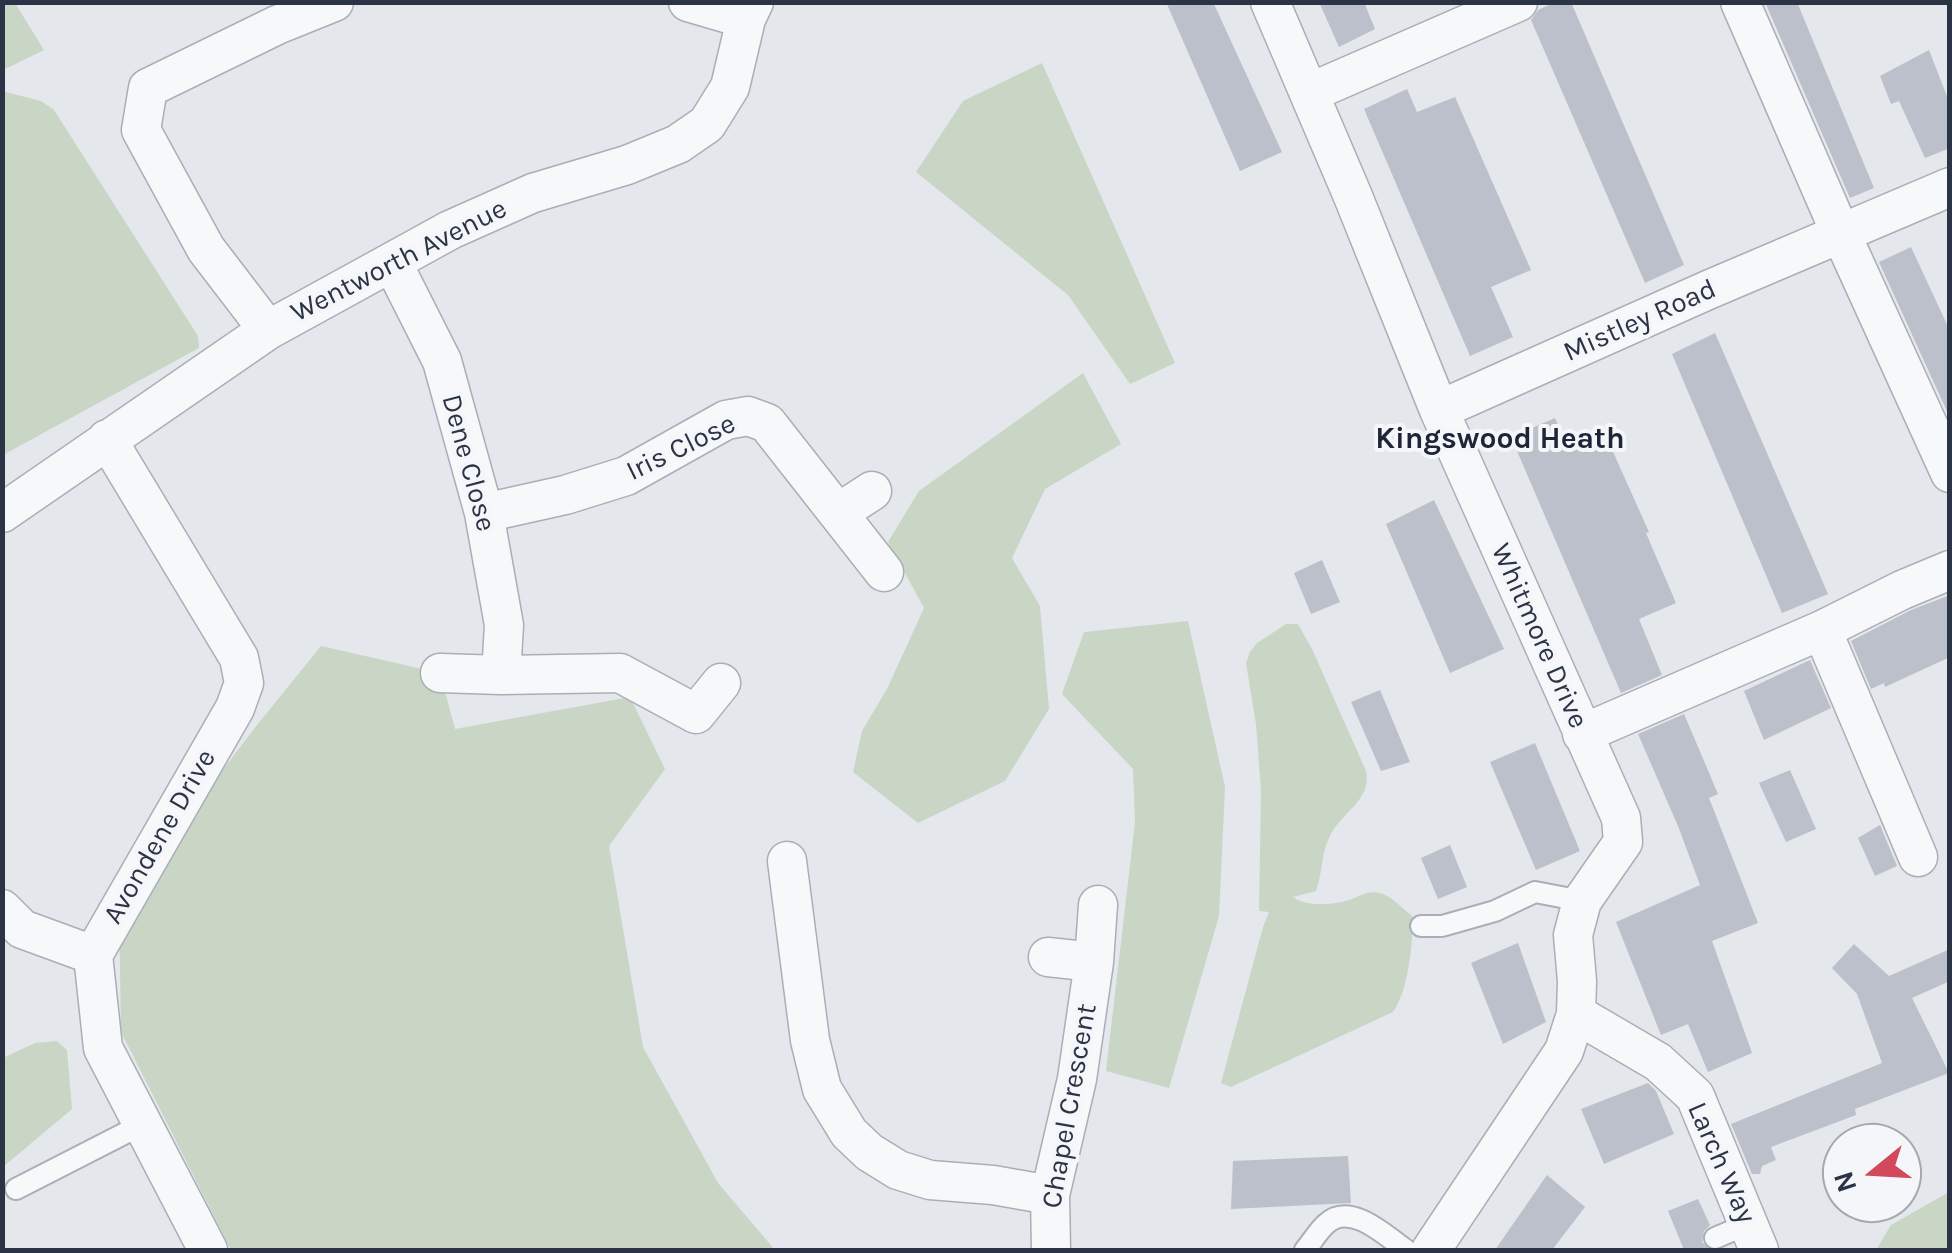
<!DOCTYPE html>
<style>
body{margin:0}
#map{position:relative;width:1952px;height:1253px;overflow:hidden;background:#e4e7ec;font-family:Karla,sans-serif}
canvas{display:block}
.frame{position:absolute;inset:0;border:5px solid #2b3445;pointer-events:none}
.north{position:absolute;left:1822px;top:1123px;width:100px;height:100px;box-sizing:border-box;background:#f4f6f9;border:2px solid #a4a8b1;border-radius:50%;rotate:252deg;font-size:28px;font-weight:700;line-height:40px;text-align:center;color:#2b3445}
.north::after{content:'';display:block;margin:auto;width:35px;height:45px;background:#d1495b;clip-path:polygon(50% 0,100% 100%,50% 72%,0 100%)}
</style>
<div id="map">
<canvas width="1952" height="1253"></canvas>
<div class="frame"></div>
<div class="north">N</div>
</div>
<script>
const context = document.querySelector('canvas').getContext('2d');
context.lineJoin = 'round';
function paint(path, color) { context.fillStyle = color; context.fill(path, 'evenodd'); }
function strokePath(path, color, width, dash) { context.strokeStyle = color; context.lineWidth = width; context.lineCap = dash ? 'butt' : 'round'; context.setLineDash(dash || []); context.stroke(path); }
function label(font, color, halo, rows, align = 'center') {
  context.font = font + ' Karla,sans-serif'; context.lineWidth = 8; context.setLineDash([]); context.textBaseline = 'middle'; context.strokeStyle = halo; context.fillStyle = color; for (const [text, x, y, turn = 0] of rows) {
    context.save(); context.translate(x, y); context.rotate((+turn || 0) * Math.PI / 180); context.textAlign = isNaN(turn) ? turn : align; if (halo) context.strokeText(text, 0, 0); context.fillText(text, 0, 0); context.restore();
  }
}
paint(new Path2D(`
 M2,3H15L44,50L3,70Z
 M1042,63L1175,363L1130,384L1068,295L916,172L963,101Z
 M2,91L41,101L54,110L198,336L199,348L3,455Z
 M1083,373L1121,444L1045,489L1012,558L1040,606L1049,709L1005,781L918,823L853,772L862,731L887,689L924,608L888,542L919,491Z
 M1188,621L1225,787L1219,916L1169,1088L1106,1071L1135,822L1133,769L1062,694L1084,632Z
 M1286,624H1298L1313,651L1366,771C1372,800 1342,812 1331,834C1321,851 1323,872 1316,891L1293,897C1306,907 1334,905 1349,900C1360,896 1368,890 1380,893C1393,897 1403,909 1413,917C1412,946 1409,989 1393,1012L1231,1087L1221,1083L1263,927L1269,912L1259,911L1261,790L1256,724L1246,663L1250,652L1257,643Z
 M321,646L440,673L455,729L630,697L665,769L609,846L643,1047L718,1183L775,1250H231L121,1032L119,906L257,725Z
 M57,1041L67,1050L72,1109L3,1167V1058L35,1043Z
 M1949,1192V1250H1876L1891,1225Z`), '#c9d6c5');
paint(new Path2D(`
 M1166,2H1213L1282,152L1240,171Z
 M1319,2H1364L1375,29L1339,47Z
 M1556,2H1571L1684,265L1645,283L1531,20L1538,10Z
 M1765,2H1797L1874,188L1850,198Z
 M1929,50L1950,104V148L1925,158L1899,101L1891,104L1880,76Z
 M1407,89L1417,112L1455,97L1531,270L1491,287L1513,337L1470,356L1364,109Z
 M1911,247L1950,331V418L1879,262Z
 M1715,333L1828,594L1782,613L1672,354Z
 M1555,418L1568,449L1605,434L1649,532L1646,533L1676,603L1639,619L1662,675L1621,693L1511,437Z
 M1434,500L1504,649L1450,673L1386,524Z
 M1322,560L1340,602L1311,614L1294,573Z
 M1950,595V657L1885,687L1884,683L1871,689L1851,641L1911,610Z
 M1810,660L1831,708L1764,740L1744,691Z
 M1380,690L1410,762L1381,771L1351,702Z
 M1684,714L1718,794L1709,798L1758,923L1712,941L1752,1053L1708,1072L1688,1024L1661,1035L1616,922L1700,885L1678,826L1638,734Z
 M1535,743L1580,851L1536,870L1490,762Z
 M1790,770L1816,829L1786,842L1759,783Z
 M1880,825L1897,866L1875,876L1858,838Z
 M1450,845L1467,887L1438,899L1421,858Z
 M1518,943L1546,1022L1503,1044L1471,963Z
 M1854,944L1889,976L1950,949V981L1912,998L1949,1073L1855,1109L1856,1115L1771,1147L1776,1160L1762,1166L1760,1174H1752L1731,1124L1882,1063L1857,994L1832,968Z
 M1648,1083L1656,1091L1674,1134L1604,1164L1581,1109Z
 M1348,1156L1351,1203L1231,1209L1233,1161Z
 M1547,1175L1585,1207L1552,1250H1495Z
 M1698,1199L1710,1225L1704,1231L1702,1242L1710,1250H1684L1668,1211Z`), '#bbc0ca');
const lane = new Path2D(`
 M1421,926H1442L1495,911L1535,892L1582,901
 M16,1189L143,1124
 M1715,1238L1748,1224
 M1305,1250C1312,1242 1318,1231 1326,1224C1350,1201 1386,1236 1406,1250`);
const street = new Path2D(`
 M688,2L746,19
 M1270,2L1352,194L1439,410L1621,818L1623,842L1582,901L1573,935L1577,981L1576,1014L1564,1051L1431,1250
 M1740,2L1833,216L1950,473
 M1309,93L1518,2
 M392,262L442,361L484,513L504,625L501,675L620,673L696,714L721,683
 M268,330L206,249L141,130L148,88L277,25L334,2
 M1439,410L1708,290L1950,187
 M107,439L239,658L244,683L235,708L93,955L103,1048L208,1250
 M2,513L268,330L450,230L533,193L627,165L678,144L707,124L730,87L746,19L754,2
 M484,513L565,495L626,476L726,420L748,416L767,423L884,572
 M838,513L872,491
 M1822,630L1918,857
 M440,673L501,675
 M1582,734L1822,630L1902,590L1950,570
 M787,861L810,1040L822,1089L849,1133L869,1152L898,1170L930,1180L993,1185L1050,1195
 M2,909L22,929L93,955
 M1048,957L1094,962L1077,1079L1050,1195L1051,1250
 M1094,962L1098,905
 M1576,1014L1658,1062L1695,1096L1759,1250`);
strokePath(lane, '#a9aeb7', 24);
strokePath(street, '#a9aeb7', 41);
strokePath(lane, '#f7f8fa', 20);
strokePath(street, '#f7f8fa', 38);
label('28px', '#2b3445', '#f4f6f9', [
 ["Wentworth Avenue",399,261,-27],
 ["Mistley Road",1640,321,-24],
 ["Iris Close",681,448,-26],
 ["Dene Close",468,463,75],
 ["Whitmore Drive",1539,636,66],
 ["Avondene Drive",160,837,-60],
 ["Chapel Crescent",1070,1106,-80],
 ["Larch Way",1721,1163,66]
]);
label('bold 30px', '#1d2536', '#f4f6f9', [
 ["Kingswood Heath",1500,439]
]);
</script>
